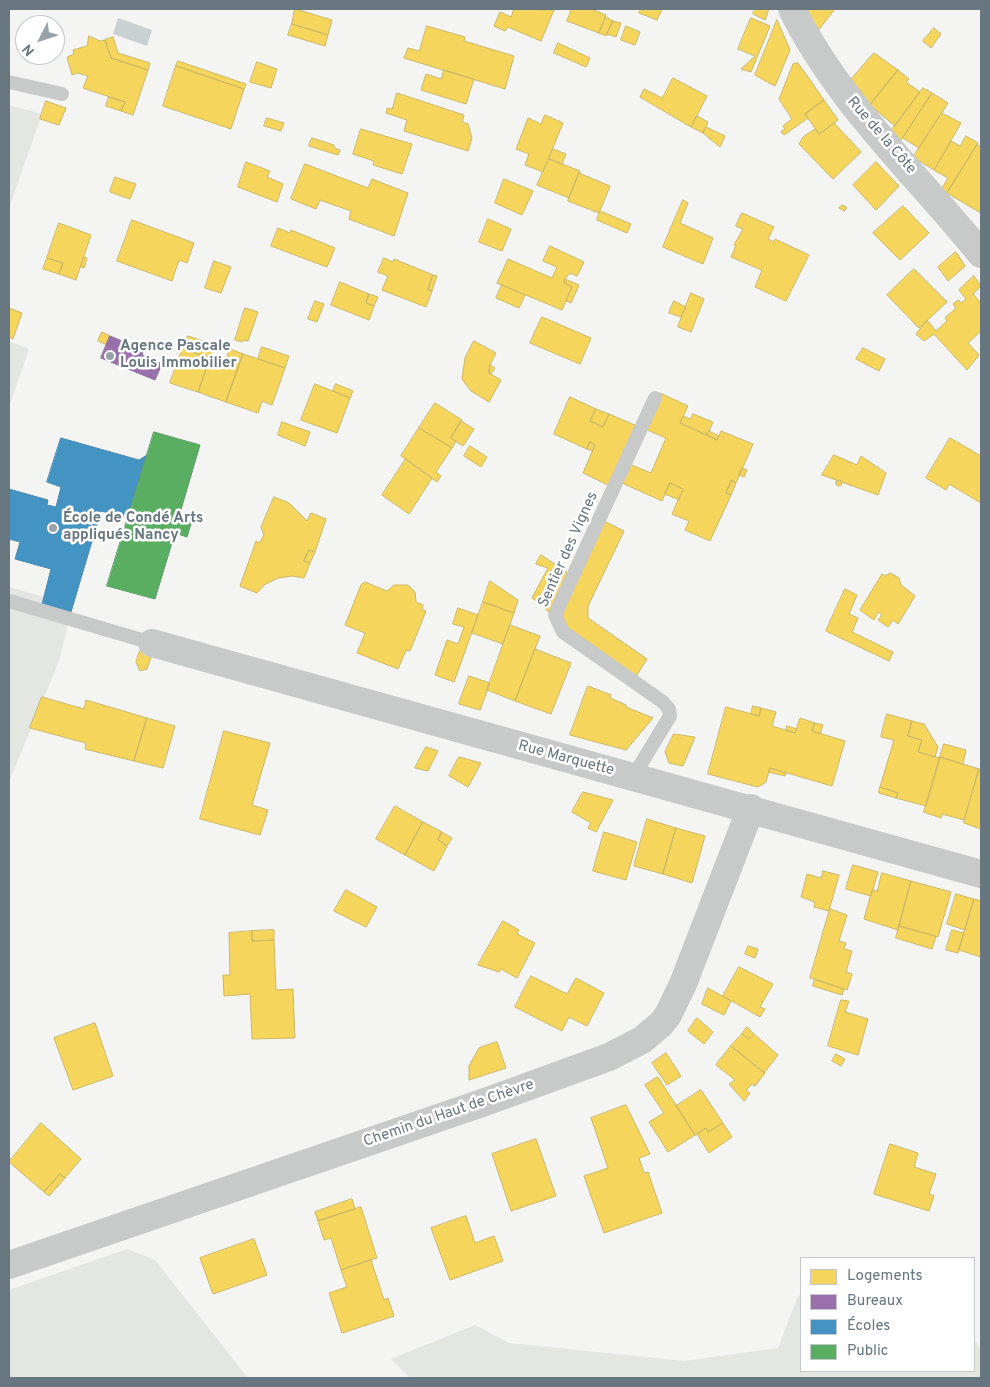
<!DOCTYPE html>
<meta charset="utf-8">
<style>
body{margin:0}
#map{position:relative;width:990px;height:1387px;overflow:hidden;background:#f4f4f3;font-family:Overpass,sans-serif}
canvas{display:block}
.frame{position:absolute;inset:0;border:10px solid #67767f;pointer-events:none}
.legend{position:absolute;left:800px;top:1257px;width:175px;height:115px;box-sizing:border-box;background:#fff;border:1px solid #c2c8cc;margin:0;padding:6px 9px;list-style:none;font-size:15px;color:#67767f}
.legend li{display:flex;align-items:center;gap:10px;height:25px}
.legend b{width:25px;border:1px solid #c2c8cc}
.north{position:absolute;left:15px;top:15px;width:50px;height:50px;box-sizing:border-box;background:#fff;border:1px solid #c2c8cc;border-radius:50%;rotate:229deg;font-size:14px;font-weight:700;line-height:20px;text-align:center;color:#67767f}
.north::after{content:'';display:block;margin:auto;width:18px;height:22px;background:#98a2a8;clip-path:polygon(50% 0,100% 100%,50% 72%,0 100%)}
</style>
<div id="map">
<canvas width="990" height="1387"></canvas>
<div class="frame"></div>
<ul class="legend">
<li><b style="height:14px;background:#f6d55c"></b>Logements</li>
<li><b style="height:14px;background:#9970ab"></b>Bureaux</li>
<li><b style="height:14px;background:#4393c3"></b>Écoles</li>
<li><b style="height:14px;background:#5aae61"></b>Public</li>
</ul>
<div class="north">N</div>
</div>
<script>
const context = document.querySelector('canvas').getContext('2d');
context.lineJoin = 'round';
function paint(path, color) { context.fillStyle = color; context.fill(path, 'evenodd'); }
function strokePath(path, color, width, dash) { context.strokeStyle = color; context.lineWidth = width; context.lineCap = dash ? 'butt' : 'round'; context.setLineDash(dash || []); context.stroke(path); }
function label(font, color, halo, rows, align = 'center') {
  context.font = font + ' Overpass,sans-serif'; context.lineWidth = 5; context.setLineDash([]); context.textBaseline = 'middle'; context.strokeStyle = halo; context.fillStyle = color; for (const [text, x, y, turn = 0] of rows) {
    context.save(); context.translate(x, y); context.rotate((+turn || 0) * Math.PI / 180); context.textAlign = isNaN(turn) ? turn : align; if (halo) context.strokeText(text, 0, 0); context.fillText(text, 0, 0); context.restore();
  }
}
paint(new Path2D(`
 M9,105L42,114L9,208Z
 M9,341L29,349L9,407Z
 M9,587L44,597L42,604L71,612L59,661L9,782Z
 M127,1249L155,1260L248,1378H9V1290Z
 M801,1295V1371H974V1339L981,1350V1378H410L391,1359L475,1325L509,1343L684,1361L778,1348L798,1296Z`), '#e4e6e1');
paint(new Path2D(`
 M118,18L152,30L147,46L113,34Z`), '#cad1d3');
const homes = new Path2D(`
 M295,9L332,20L328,35L292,24Z
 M514,9L554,10L541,41L508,27L505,31L494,26L500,12L511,17Z
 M572,9H591L606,15L599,33L567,21Z
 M641,9H662L657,20L639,13Z
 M755,9H769L765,20L753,14Z
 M805,9H835L817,32Z
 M606,17L613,21L606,36L599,33Z
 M751,18L770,26L751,72L741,69L755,56L738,49Z
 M777,20L790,50L775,86L755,75Z
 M613,21L621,23L616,37L607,34Z
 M292,24L328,35L325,46L288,35Z
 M427,26L465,37L464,41L514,56L505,89L404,58L408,48L419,51Z
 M626,26L640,32L635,45L621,40Z
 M934,28L941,34L931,48L923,41Z
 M89,36L100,41L105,40L111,58L148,70L133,115L121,111L125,102L83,88L88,76L78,73L72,75L67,57L74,54L73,50L87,46Z
 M113,37L118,53L150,63L148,70L111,58L105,40Z
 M558,43L590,58L586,67L554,53Z
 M874,53L898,70L870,105L859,96L862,92L849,82Z
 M178,61L246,84L244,89L176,66Z
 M257,62L277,69L271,88L250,82Z
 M798,63L824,100L805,114L808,118L784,135L781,132L785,129L783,126L792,119L779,99L793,64Z
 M176,66L244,89L231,129L163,106Z
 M444,70L474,79L466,104L421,90L426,74L441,79Z
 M898,70L909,79L906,82L920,92L895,126L870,105Z
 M673,78L707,96L691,127L640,97L644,89L662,98Z
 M923,88L932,93L900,142L890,132Z
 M397,93L464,115L462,122L468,124L472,138L468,151L404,131L407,120L386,113L387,108L392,109Z
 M932,93L948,103L919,148L903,138Z
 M109,97L125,102L121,111L106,106Z
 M824,100L838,120L819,134L805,114Z
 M46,101L66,108L59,125L40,119Z
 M942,113L961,123L934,170L913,157Z
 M545,115L563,123L543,172L525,165L529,154L516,149L528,118L541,124Z
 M697,116L708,122L703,133L691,127Z
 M267,118L284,123L281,131L264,126Z
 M834,123L861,152L833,179L799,144L803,137L815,129L819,134Z
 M706,127L725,136L720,147L703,133Z
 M361,129L412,144L402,174L373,165L374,161L353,154Z
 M966,136L978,143L947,193L942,188L948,178L934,170L951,141L960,146Z
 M312,138L334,145V148L340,150L338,155L309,146Z
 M977,145L981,147V213L947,193Z
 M553,149L566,154L562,164L549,159Z
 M549,159L580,171L569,198L537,185Z
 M246,162L270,171L267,177L283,184L277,202L238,187Z
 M876,162L899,186L876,210L853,185Z
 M305,164L368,188L372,179L408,193L394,236L349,219L351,211L320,200L316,209L291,199Z
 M579,173L610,186L599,213L568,201Z
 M115,177L136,184L130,199L110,192Z
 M504,179L533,191L522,215L495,203Z
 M683,200L688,203L680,223L713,238L703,264L663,247Z
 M843,205L847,208L844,211L839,208Z
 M903,206L929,233L900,260L873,233Z
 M600,211L631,224L627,233L597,220Z
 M742,213L774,227L768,239L774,242L775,239L809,255L786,301L755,287L762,270L731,257L736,246L734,245L743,229L736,226Z
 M488,219L511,229L502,251L479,242Z
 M132,220L194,243L187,263L179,260L172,281L117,261Z
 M59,223L91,235L76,280L59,274L63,263L47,258Z
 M278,228L290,233L291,230L335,248L327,267L271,246Z
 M550,246L584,262L577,276L570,273L565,279L564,283L572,287L562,310L497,283L508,259L552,278L557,267L543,261Z
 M956,252L965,266L948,281L938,267Z
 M84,257L87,258L84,268L81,267Z
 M47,258L63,263L59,274L43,269Z
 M384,258L393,262L394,259L433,275L428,290L432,291L426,307L382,290L388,276L378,272Z
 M214,261L231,267L221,293L205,288Z
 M914,269L947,302L919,328L887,295Z
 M433,275L437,276L432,291L428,290Z
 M974,276L981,286L973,294L981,303V331L968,343L979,355L967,370L934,334L924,341L916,334L927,320L936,331L947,321L945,318L956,308L953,304L958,300L961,303L966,299L959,290Z
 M565,279L579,285L571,303L566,301L572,287L564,283Z
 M340,282L369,294L366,303L374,306L369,320L331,305Z
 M502,285L525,295L519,308L496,298Z
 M691,293L704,299L691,332L678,327Z
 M369,294L378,297L374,306L366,303Z
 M315,301L324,304L317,322L308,319Z
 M674,301L686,307L681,317L669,313Z
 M9,308L22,313L13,339L9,337Z
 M245,308L258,312L248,341L243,340L242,342L235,340Z
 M542,317L591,338L580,364L530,343Z
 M102,332L110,336L107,345L98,341Z
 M188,336L215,345L210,358L189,351L191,344L185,342Z
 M474,341L496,353L490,365L489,373L501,380L489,402L471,391L462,379L465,358Z
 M185,342L191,344L189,351L210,358L198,392L170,383Z
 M262,347L289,356L285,368L258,359Z
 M863,348L885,359L879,371L856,359Z
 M230,349L243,354L226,402L198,392L210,358L224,364Z
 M243,354L285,368L272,405L262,401L258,413L226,402Z
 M490,365L495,368L491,374L489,373Z
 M315,384L350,398L337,433L301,420Z
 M336,384L353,391L350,398L333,391Z
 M660,393L688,406L680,423L717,440L721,431L753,444L736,483L732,480L726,493L731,495L710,541L685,530L689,521L672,514L683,489L670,483L662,501L620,482L629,464L651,473L666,438L645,429Z
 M570,397L596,409L590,421L603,427L609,414L637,426L610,486L583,473L595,445L590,442L587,449L554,434Z
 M435,403L462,420L451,438L456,441L452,448L419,428Z
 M596,409L609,414L603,427L590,421Z
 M693,414L713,422L707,435L680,423L683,416L691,419Z
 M461,421L474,429L463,446L451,438Z
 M282,422L310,432L305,446L278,435Z
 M419,428L452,448L436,472L441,476L437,482L401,456Z
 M709,431L719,436L717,440L707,435Z
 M950,438L981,456V503L949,484L946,490L926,478Z
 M590,442L595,445L593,451L587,449Z
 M470,446L487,457L481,467L464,456Z
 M834,455L857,465L861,456L886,473L878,495L822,475Z
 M406,459L432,478L409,514L382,495Z
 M742,468L747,470L744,477L739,475Z
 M836 483a3 3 0 1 1 6 0a3 3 0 1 1-6 0Z
 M732,480L736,483L731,495L726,493Z
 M670,483L683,489L679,500L665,494Z
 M274,497L289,503L307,521L311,513L326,519L315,552L309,550L304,561L310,563L304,578L292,576L278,578L264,585L257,593L240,586L256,541L260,543L264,534L261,528Z
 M602,520L624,531L588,606V618L647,659L635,678L562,627L558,612Z
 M309,550L315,552L310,563L304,561Z
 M541,555L568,573L549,612L532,598L548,568L536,564Z
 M890,573L899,578L901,585L915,596L898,624L893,620L888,627L878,620L882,615L878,612L874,620L860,610L882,574L885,576Z
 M490,581L518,600L514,613L483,602Z
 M365,582L387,591L394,585H408L415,592L416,602L423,605L422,610L426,611L410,651L406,650L398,669L357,653L365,633L345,625L361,585Z
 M845,589L857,595L849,614L858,618L852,632L893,652L889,661L826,631Z
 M483,602L514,613L503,644L472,633Z
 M458,608L478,615L454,682L435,675L447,640L458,644L464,627L453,624Z
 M510,625L540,636L515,701L487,690Z
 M535,649L571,663L551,714L515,701Z
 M140,651L152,654L147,669L140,671L136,662Z
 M469,676L490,683L480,710L459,704Z
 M588,686L611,695L610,698L626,705V707L653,718L626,750L570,735Z
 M42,697L84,709L86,700L147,718L134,761L85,749L86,743L30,728Z
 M753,706L761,708L759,716L751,714Z
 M726,707L759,716L761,708L776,712L772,726L795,733L800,718L815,723L812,731L845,741L832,786L770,768L766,782L758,787L708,774Z
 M887,714L912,721L908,736L922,740L918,752L940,758L926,806L896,798L898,793L880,787L894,740L881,737Z
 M147,718L175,726L163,768L134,761Z
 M912,721L924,724L938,747L935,757L918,752L922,740L908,736Z
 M815,723L823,725L820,734L812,731Z
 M787,726L797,729L795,733L786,730Z
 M224,731L270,743L252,805L268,810L260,835L200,819Z
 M674,734L695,737L683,766L669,763L665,752Z
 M944,744L966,750L963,764L940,757Z
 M426,747L438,751L428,771L415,768Z
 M459,757L481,763L468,787L449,776Z
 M940,757L979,769L964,820L942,814L941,818L924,812Z
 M770,768L786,773L785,776L769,772Z
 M979,769H981V829L964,823Z
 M880,787L898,793L896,798L879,793Z
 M583,792L613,800L596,832L588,828L591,823L572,812Z
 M395,806L423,822L405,855L376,839Z
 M647,819L676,828L663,874L634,866Z
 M423,822L442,832L438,840L447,846L434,871L405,855Z
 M676,828L705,836L692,883L663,874Z
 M442,832L452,838L447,846L438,840Z
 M604,832L637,842L626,880L593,871Z
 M853,865L878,872L871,896L846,889Z
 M823,871L839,875L829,911L814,907L815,902L801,897L807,874L821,878Z
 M882,873L911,881L898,930L864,919L872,890L877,891Z
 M911,881L951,892L938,937L899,926Z
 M346,890L377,907L366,927L334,911Z
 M956,894L974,899L965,930L947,924Z
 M974,899L981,901V957L959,950Z
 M830,909L847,915L839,941L846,943L844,949L852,951L846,972L852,974L847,990L810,978Z
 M503,921L519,930L517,934L535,943L517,978L501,969L499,972L478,965Z
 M899,926L936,936L932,949L896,938Z
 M274,930V940L252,941V931Z
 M952,930L964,933L958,953L946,950Z
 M252,931V941L274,940L276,990L293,989L295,1038L252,1039L250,994L224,996L223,975H230L229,933Z
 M748,946L758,949L755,958L745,954Z
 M739,967L773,984L760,1007L765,1009L760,1017L723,996Z
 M531,976L567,994L576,978L604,993L587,1026L569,1017L562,1031L515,1007Z
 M815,979L844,989L842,995L813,986Z
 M708,988L731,1001L724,1015L702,1004Z
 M841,1000L849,1001L845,1012L868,1019L858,1055L828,1046Z
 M697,1018L713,1032L704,1044L688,1031Z
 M95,1023L113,1076L73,1090L54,1038Z
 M747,1027L754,1034L749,1039L742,1034Z
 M742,1034L749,1039L754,1034L778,1055L764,1073L731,1046Z
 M497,1042L506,1068L469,1080V1066L479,1048Z
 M731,1046L765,1073L755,1086L752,1084L746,1090L750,1093L744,1101L729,1084L735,1080L716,1065Z
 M666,1053L681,1076L667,1085L652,1063Z
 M836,1054L845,1059L841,1066L832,1061Z
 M658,1077L695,1135L668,1152L649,1122L664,1113L645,1085Z
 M701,1090L723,1123L708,1132L706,1128L695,1135L676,1106Z
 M626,1105L650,1154L639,1158L644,1173L648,1172L662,1213L604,1233L584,1176L608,1168L591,1118Z
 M41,1123L81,1159L65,1178L60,1174L44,1192L9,1162Z
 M723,1123L732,1137L709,1153L697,1134L706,1128L708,1132Z
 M536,1139L556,1196L511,1211L492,1154Z
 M890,1144L918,1153L914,1167L936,1174L929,1194L934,1196L929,1211L874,1194Z
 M60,1174L65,1178L49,1196L44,1192Z
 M352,1199L355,1209L318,1221L315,1212Z
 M361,1207L377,1258L341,1270L331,1238L324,1240L318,1221Z
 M466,1216L475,1243L494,1236L503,1261L450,1280L431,1228Z
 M254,1239L267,1275L213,1294L200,1258Z
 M371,1260L384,1300L388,1298L394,1316L342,1333L329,1293L347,1287L341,1270Z`);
paint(homes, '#f6d55c');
strokePath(homes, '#cbb866', 1);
const offices = new Path2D(`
 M110,336L144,350L142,355L162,364L155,380L101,358Z`);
paint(offices, '#9970ab');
strokePath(offices, '#8a729e', 1);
const schools = new Path2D(`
 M61,438L139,460L147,455L127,518L101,511L71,612L42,604L51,569L15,559L20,542L9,539V489L48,500L47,505L56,507L61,487L47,482Z`);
paint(schools, '#4393c3');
strokePath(schools, '#4e8aaf', 1);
const public = new Path2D(`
 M154,432L200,445L180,513L193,517L187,537L175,533L155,599L107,586Z`);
paint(public, '#5aae61');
strokePath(public, '#5e9d6a', 1);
strokePath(new Path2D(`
 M9,82L62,94
 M9,601L152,643
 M633,777L670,716L669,709L663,702L563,632L555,615L655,398`), '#c8caca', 14);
strokePath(new Path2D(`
 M792,9C838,102 916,174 981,254
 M152,643L981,874
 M9,1265L485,1102L609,1057L642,1040L661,1024L668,1015L683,984L751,808`), '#c8caca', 28);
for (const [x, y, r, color] of [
 [110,356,5,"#98a2a8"],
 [53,528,5,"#98a2a8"]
]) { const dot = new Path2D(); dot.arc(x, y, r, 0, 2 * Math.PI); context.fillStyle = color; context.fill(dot); strokePath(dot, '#fff', 2); }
label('15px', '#67767f', '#fff', [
 ["Rue de la Côte",881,136,49],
 ["Sentier des Vignes",569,550,-66],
 ["Rue Marquette",566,759,15],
 ["Chemin du Haut de Chèvre",449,1114,-19]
]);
label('bold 15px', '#67767f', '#fff', [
 ["Agence Pascale",120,347],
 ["Louis Immobilier",120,364],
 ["École de Condé Arts",63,519],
 ["appliqués Nancy",63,536]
], 'left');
</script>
